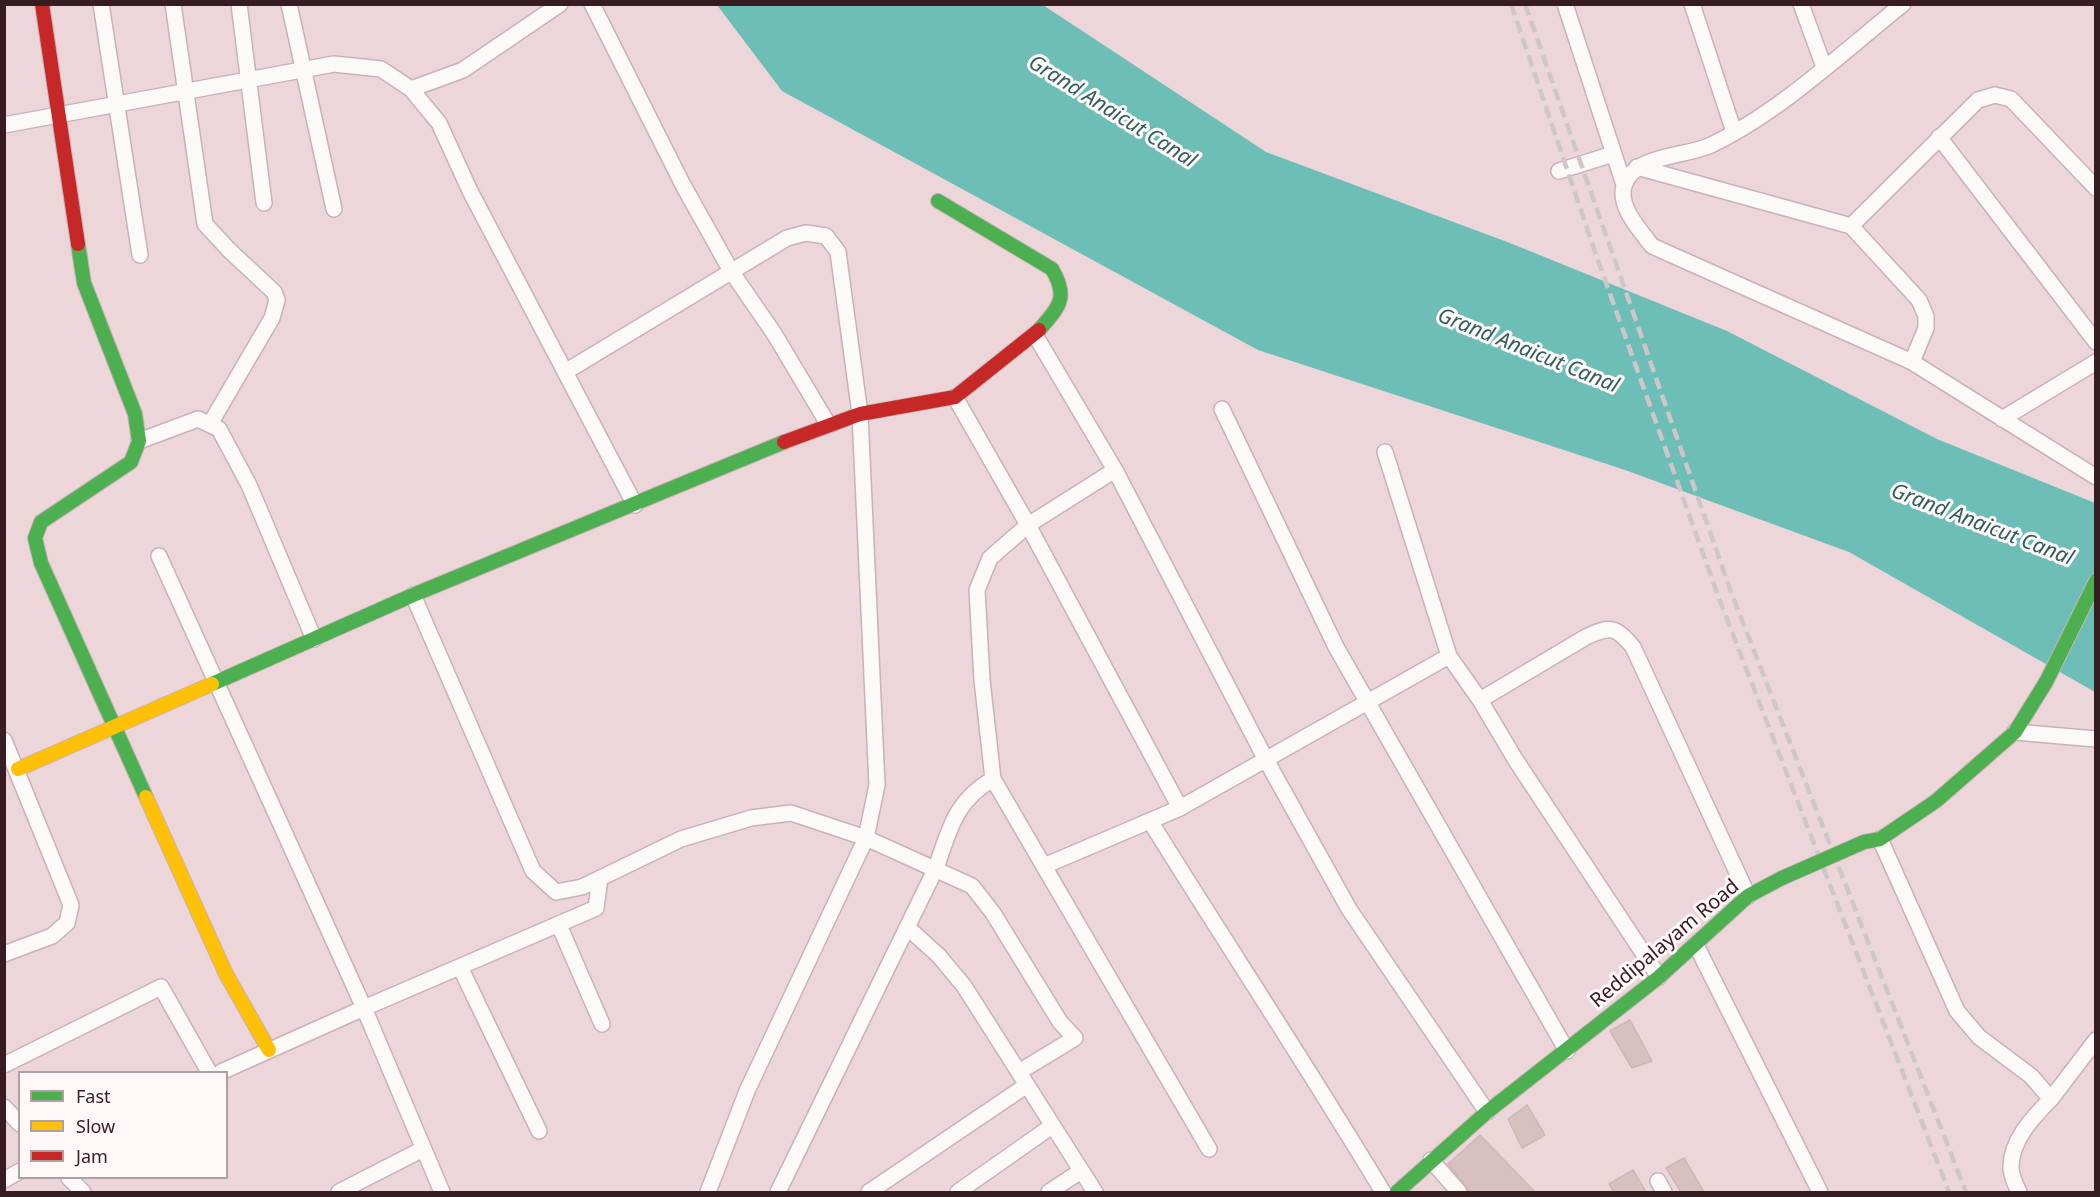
<!DOCTYPE html>
<style>
body{margin:0}
#map{position:relative;width:2100px;height:1197px;overflow:hidden;background:#edd6d9;font-family:"Noto Sans",sans-serif}
canvas{display:block}
.frame{position:absolute;inset:0;border:6px solid #371d22;pointer-events:none}
.legend{position:absolute;left:18px;top:1071px;width:210px;height:108px;box-sizing:border-box;background:#fff7f8;border:2px solid #afa0a2;margin:0;padding:8px 10px;list-style:none;font-size:18px;color:#371d22}
.legend li{display:flex;align-items:center;gap:12px;height:30px}
.legend b{width:30px;border:2px solid #afa0a2}
</style>
<div id="map">
<canvas width="2100" height="1197"></canvas>
<div class="frame"></div>
<ul class="legend">
<li><b style="height:8px;background:#4caf50"></b>Fast</li>
<li><b style="height:8px;background:#ffc107"></b>Slow</li>
<li><b style="height:8px;background:#c62828"></b>Jam</li>
</ul>
</div>
<script>
const context = document.querySelector('canvas').getContext('2d');
context.lineJoin = 'round';
function paint(path, color) { context.fillStyle = color; context.fill(path, 'evenodd'); }
function strokePath(path, color, width, dash) { context.strokeStyle = color; context.lineWidth = width; context.lineCap = dash ? 'butt' : 'round'; context.setLineDash(dash || []); context.stroke(path); }
function label(font, color, halo, rows, align = 'center') {
  context.font = font + ' "Noto Sans",sans-serif'; context.lineWidth = 6; context.setLineDash([]); context.textBaseline = 'middle'; context.strokeStyle = halo; context.fillStyle = color; for (const [text, x, y, turn = 0] of rows) {
    context.save(); context.translate(x, y); context.rotate((+turn || 0) * Math.PI / 180); context.textAlign = isNaN(turn) ? turn : align; if (halo) context.strokeText(text, 0, 0); context.fillText(text, 0, 0); context.restore();
  }
}
paint(new Path2D(`
 M717,5H1043L1266,152L1510,243L1727,331L1937,439L2095,503V692L1849,552L1625,470L1258,350L782,91Z`), '#6ebeb8');
const building = new Path2D(`
 M1630,1020L1652,1061L1632,1068L1610,1031Z
 M1527,1105L1545,1135L1522,1148L1508,1119Z
 M1480,1135L1535,1192H1470L1448,1164Z
 M1684,1158L1704,1192H1681L1666,1168Z
 M1633,1170L1646,1192H1614L1609,1184Z`);
paint(building, '#d8c0c0');
strokePath(building, '#ceb7b6', 1.5);
const street = new Path2D(`
 M101,4L140,255
 M173,4L205,224L229,250L274,292L277,300L272,318L210,424
 M239,4L264,203
 M289,4L334,209
 M592,4L683,185L731,271L775,335L828,424
 M1565,4L1624,185
 M1692,4L1734,132
 M1801,4L1824,67
 M1903,4C1843,52 1780,112 1711,145C1687,157 1633,154 1624,186C1618,207 1640,230 1652,246L1912,362L2096,477
 M411,89L463,70L560,4
 M4,125L334,64L381,69L411,89L439,123L470,191L635,505
 M1939,137L2096,342
 M1637,167L1851,226L1919,300L1926,316V328L1912,362
 M1559,171L1613,154
 M1851,226L1978,100L1995,95L2011,99L2096,188
 M1035,335L1115,470L1265,758L1349,909L1487,1112
 M565,372L787,238L806,233L826,236L838,252L860,414L877,785L866,838L747,1091L708,1192
 M955,397L1028,525L1180,808
 M1222,409L1336,647L1567,1051
 M2002,419L2096,362
 M139,441L198,419L219,429L249,485L314,639
 M1385,452L1449,656
 M1115,470L1028,525L990,558L977,590L982,680L993,779L1209,1149
 M159,556L364,1008L221,1072
 M413,595L533,871L556,892L582,887L681,839L751,818L791,813L866,838L972,886L993,913L1060,1022L1075,1038L1019,1072
 M1480,700L1586,637C1611,625 1616,627 1633,647L1748,896
 M2015,732L2096,739
 M4,740L71,905L67,923L52,936L4,954
 M1150,821C1227,945 1308,1067 1383,1192
 M1880,839L1957,1011L1979,1037L2031,1076L2051,1099C2033,1117 2010,1141 2011,1169C2012,1177 2016,1186 2019,1192
 M1044,866L1180,808L1449,656L1480,700L1515,759L1659,977
 M559,925L602,1024
 M907,927L939,956L964,986L1095,1192
 M1696,945L1820,1192
 M460,967L539,1131
 M4,1065L161,987L209,1072
 M2051,1099L2096,1040
 M4,1107L20,1124
 M1431,1160L1459,1192
 M69,1178L83,1192
 M4,1180L20,1171
 M1658,1181L1664,1192
 M339,1192L423,1149
 M442,1192L364,1008L596,908L600,878
 M778,1192L936,868C950,828 955,801 993,779
 M869,1192L1027,1085
 M958,1192L1052,1126
 M1049,1192L1081,1171`);
const fast = new Path2D(`
 M938,201L1052,269C1069,298 1059,307 1039,330
 M78,244L84,283L135,414L139,441L131,462L41,522L35,538L41,563L146,797
 M212,684L413,595L784,442
 M1864,842L1880,839L1936,801L2015,732L2046,682L2096,581
 M1397,1192L1487,1112L1659,977L1748,896L1782,878`);
const slow = new Path2D(`
 M18,769L212,684
 M146,797L226,974L269,1050`);
const jam = new Path2D(`
 M42,4L78,244
 M784,442L860,414L955,397L1039,330`);
strokePath(street, '#c9b2b5', 18);
strokePath(fast, '#c9b2b5', 16);
strokePath(slow, '#c9b2b5', 16);
strokePath(jam, '#c9b2b5', 16);
strokePath(street, '#fcf9f9', 15);
strokePath(fast, '#4caf50', 14);
strokePath(slow, '#ffc107', 14);
strokePath(jam, '#c62828', 14);
strokePath(new Path2D(`
 M1511,4L1595,252L1720,601L1949,1192
 M1525,4L1731,592L1966,1192`), '#cec6c7', 4.5, [12, 6]);
const fastBridge = new Path2D(`
 M1782,878L1864,842`);
strokePath(fastBridge, '#c9b2b5', 16, []);
strokePath(fastBridge, '#4caf50', 14);
label('20px', '#371d22', '#fff7f8', [
 ["Reddipalayam Road",1665,944,-40]
]);
label('italic 21px', '#2f615c', '#fff7f8', [
 ["Grand Anaicut Canal",1112,112,32],
 ["Grand Anaicut Canal",1528,351,22],
 ["Grand Anaicut Canal",1982,525,21]
]);
</script>
